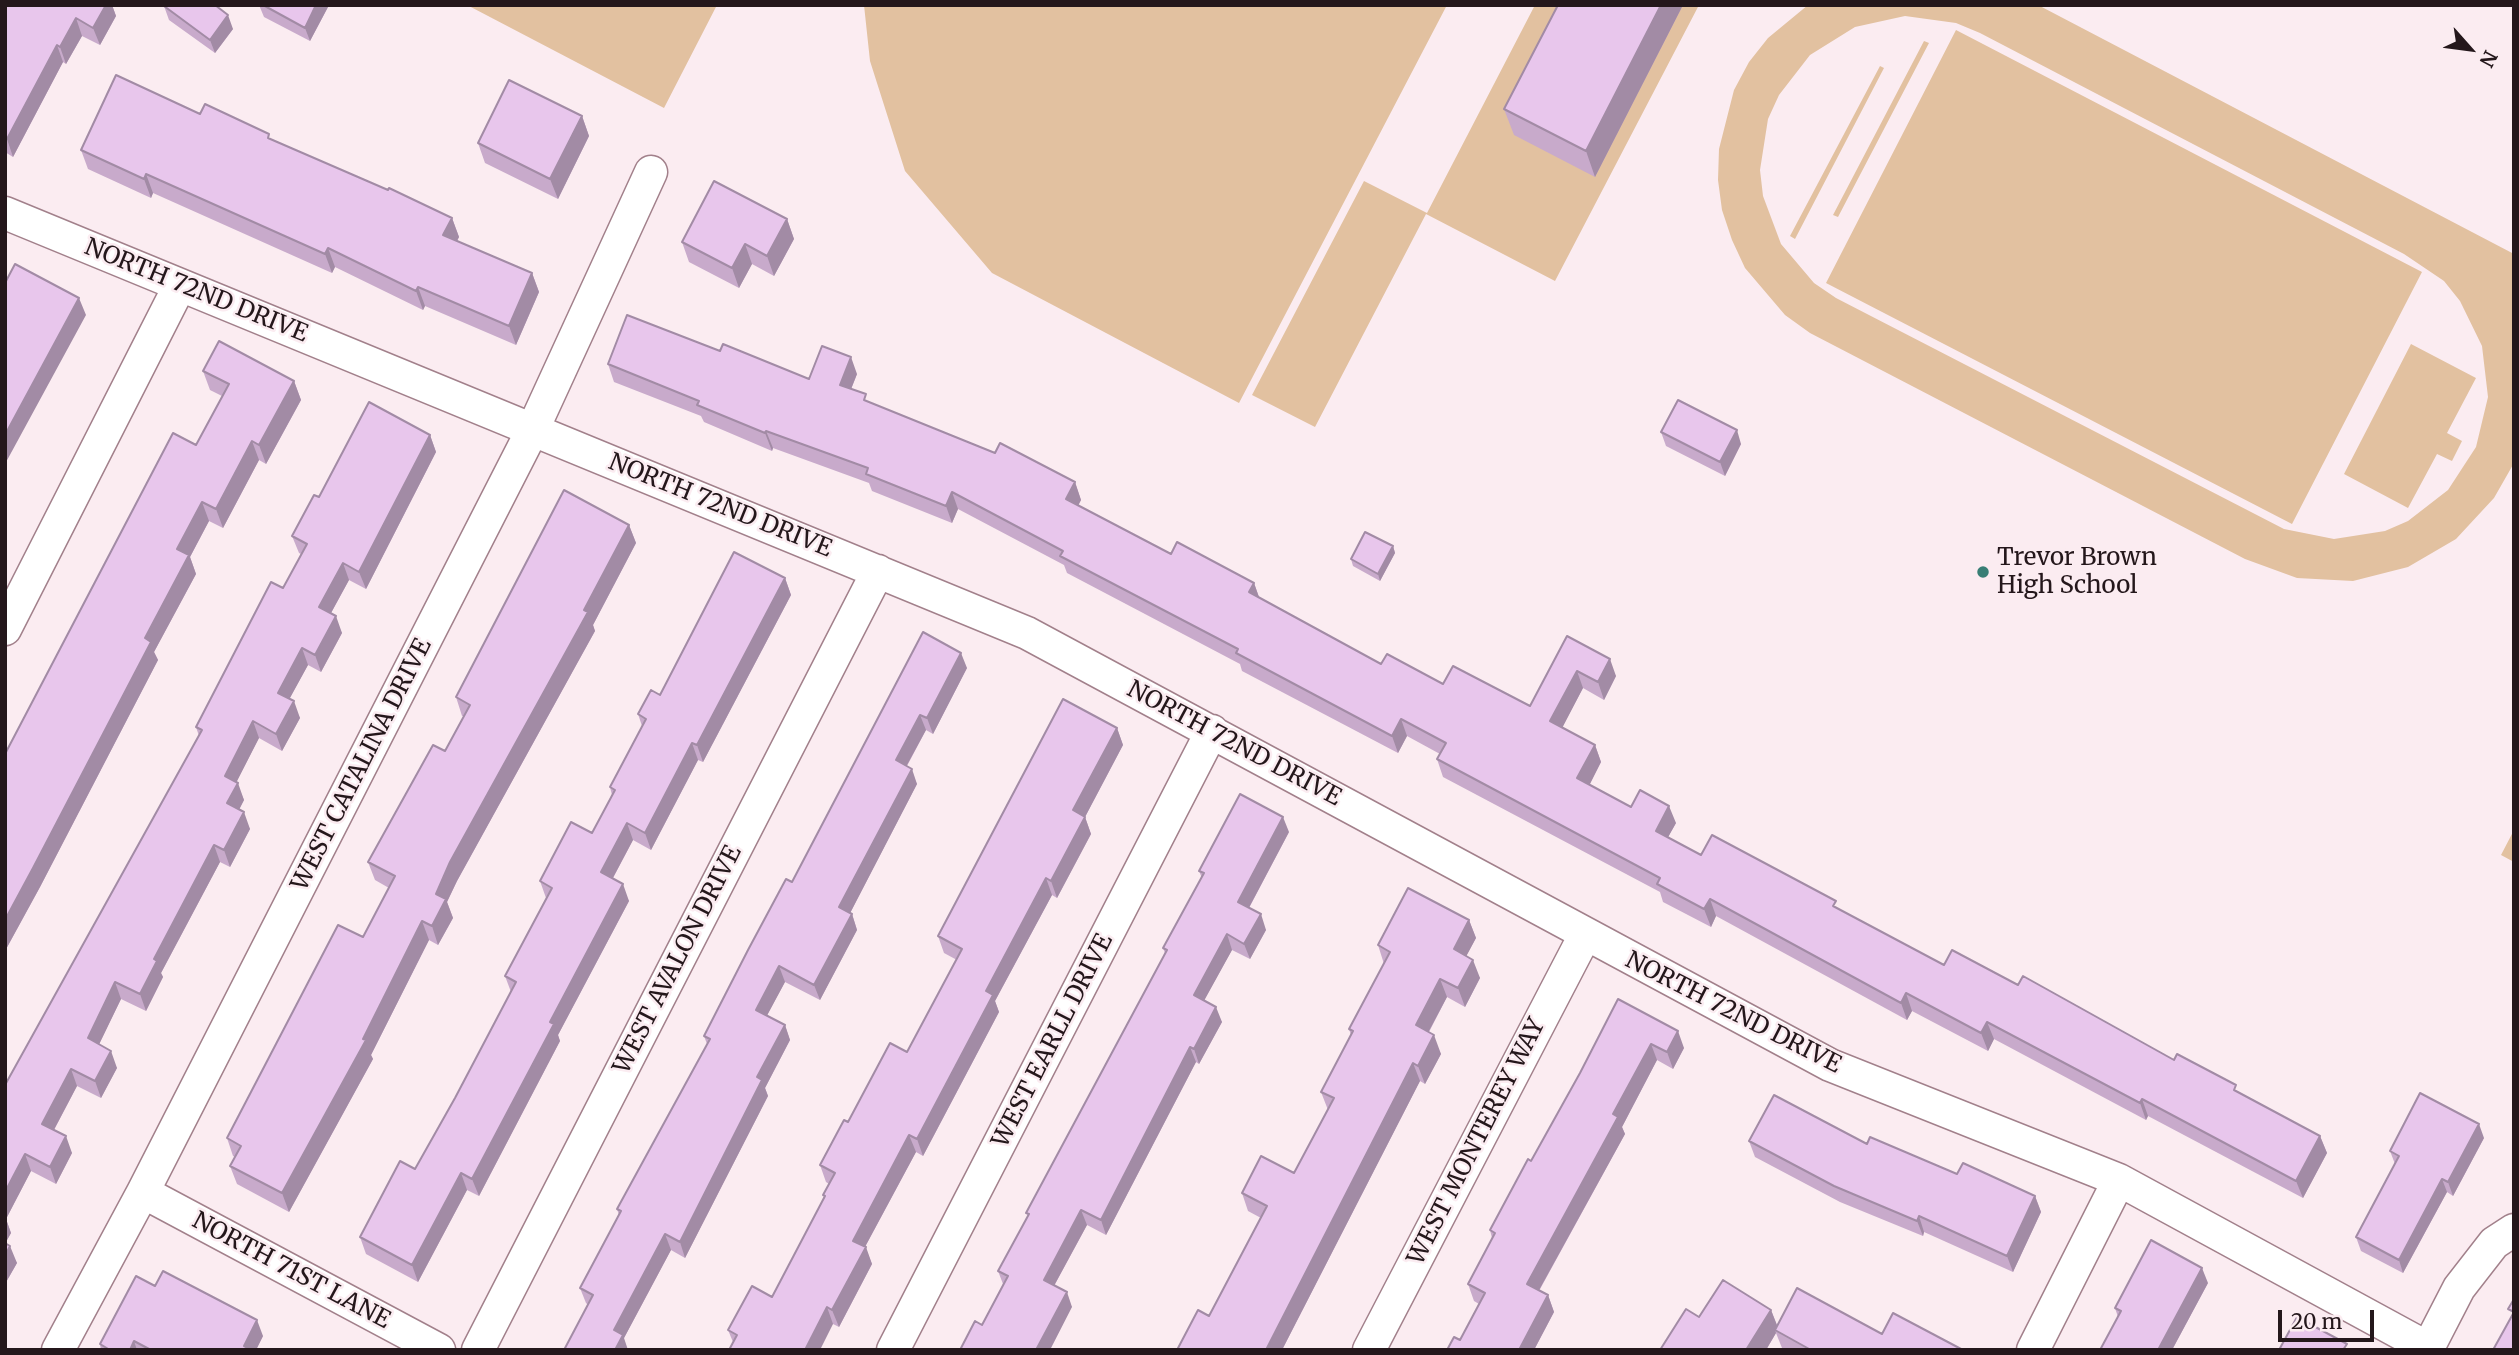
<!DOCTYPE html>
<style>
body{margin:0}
#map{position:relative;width:2519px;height:1355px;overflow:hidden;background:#fbecf1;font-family:Merriweather,serif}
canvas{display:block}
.frame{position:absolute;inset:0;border:7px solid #24171b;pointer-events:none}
.north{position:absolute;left:2435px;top:14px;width:70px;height:70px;-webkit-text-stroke:5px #fbecf1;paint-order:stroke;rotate:118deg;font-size:19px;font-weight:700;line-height:28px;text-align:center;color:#24171b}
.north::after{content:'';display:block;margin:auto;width:24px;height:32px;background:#24171b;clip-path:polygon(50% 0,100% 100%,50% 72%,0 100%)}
.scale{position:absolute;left:2278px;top:1310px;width:96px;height:32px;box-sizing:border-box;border:4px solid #24171b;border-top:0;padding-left:9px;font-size:21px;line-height:24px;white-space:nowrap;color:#24171b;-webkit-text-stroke:5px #fbecf1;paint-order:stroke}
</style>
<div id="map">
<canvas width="2519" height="1355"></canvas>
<div class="frame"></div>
<div class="north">N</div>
<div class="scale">20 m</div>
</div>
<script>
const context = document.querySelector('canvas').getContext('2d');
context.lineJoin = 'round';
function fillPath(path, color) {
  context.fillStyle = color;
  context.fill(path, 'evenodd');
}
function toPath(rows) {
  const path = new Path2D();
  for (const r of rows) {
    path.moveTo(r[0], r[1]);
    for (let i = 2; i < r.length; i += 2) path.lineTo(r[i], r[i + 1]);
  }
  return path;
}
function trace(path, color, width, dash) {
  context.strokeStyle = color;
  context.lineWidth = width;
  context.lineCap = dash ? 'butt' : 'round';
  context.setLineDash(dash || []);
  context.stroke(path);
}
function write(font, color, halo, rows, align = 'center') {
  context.font = font + ' Merriweather,serif';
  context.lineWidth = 5;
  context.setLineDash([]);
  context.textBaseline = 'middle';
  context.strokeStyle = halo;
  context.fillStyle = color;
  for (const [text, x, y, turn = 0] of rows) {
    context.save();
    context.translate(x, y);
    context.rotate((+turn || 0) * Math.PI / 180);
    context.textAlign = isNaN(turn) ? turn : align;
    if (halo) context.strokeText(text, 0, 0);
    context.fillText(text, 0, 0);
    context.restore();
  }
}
const green = toPath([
 [467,5,717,5,664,108],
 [864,5,1447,5,1239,403,992,273,905,171,870,61],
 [1535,5,1699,5,1555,281,1426,214,1315,427,1252,395,1364,181,1427,213],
 [1808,5,2038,5,2514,254,2514,463,2494,498,2456,539,2408,567,2353,581,2297,578,2245,559,1810,333,1785,315,1745,268,1732,240,1722,210,1718,180,1719,149,1734,90,1749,62,1768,38],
 [1905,16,1956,23,1980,33,2404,254,2444,281,2460,301,2482,346,2488,397,2476,447,2448,490,2408,521,2385,531,2334,539,2284,529,1836,298,1814,283,1781,244,1763,196,1760,170,1768,119,1779,95,1810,55,1855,27],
 [1956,30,2422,272,2292,524,1826,283],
 [1924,41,1929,43,1838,217,1833,215],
 [1880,66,1884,68,1795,239,1790,236],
 [2411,344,2476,378,2447,433,2462,441,2452,461,2437,454,2408,508,2344,474],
 [2514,830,2514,862,2501,855]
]);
const street = toPath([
 [5,213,1027,633,1830,1065,2119,1180,2428,1348],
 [5,629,180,285],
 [143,1192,439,1350],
 [58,1350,143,1192,533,429,651,172],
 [478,1350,878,571],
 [893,1350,1212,731],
 [1369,1350,1585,935],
 [2033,1350,2119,1180],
 [2427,1350,2459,1288,2494,1243,2514,1230]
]);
const wall = toPath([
 [5,5,112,5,116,16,100,45,82,36,66,64,63,62,13,157,5,152],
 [259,5,263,5,328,7,310,41,264,17],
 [1558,5,1683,5,1595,177,1514,135,1504,109],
 [164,6,233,29,215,53,169,20],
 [200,114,271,139,452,218,459,237,457,241,532,273,539,292,516,345,425,306,423,310,335,267,332,273,153,193,151,198,88,169,81,150],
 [582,116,589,136,558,199,485,163,478,143],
 [787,219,794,239,774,276,752,264,739,288,689,262,682,242],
 [720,351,809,379,857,374,851,389,869,403,995,453,1075,482,1081,500,1078,505,1171,554,1254,583,1259,597,1381,664,1443,684,1530,706,1567,636,1616,676,1604,700,1583,688,1562,727,1595,745,1601,762,1589,785,1631,807,1676,823,1668,837,1701,855,1840,910,1944,965,2018,985,2239,1092,2320,1136,2327,1153,2303,1198,2148,1116,2146,1120,1994,1039,1988,1051,1912,1011,1907,1020,1716,916,1711,927,1663,902,1660,892,1443,777,1437,759,1440,754,1407,736,1398,753,1242,671,1240,664,1067,573,1064,565,958,509,952,523,872,491,869,483,773,448,772,451,704,422,701,416,614,382,608,364],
 [203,371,294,381,301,400,266,464,259,460,223,528,209,521,190,557,196,574,154,652,158,660,40,887,5,951,5,754,196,445,222,396,210,390],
 [1661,432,1741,444,1725,476,1666,446],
 [430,435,436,452,366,589,349,580,331,613,342,633,321,672,308,665,289,699,300,718,282,751,259,738,236,782,244,800,239,809,250,829,230,867,220,862,161,973,163,977,146,1011,121,999,99,1044,117,1068,101,1098,77,1086,54,1130,72,1153,56,1184,31,1171,6,1219,11,1233,5,1243,17,1263,5,1284,5,1085,199,736,196,727,283,588,301,554,299,553,292,536,319,497],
 [629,525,636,543,593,625,595,631,457,881,447,902,453,918,438,945,429,940,371,1055,373,1059,289,1212,237,1184,230,1166,235,1157,233,1156,227,1138,363,937,389,888,375,880,368,862,445,751,464,716,462,716,456,697],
 [1393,546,1395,553,1380,581,1353,566,1351,559],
 [785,578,791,595,703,762,698,760,651,850,633,840,613,878,629,901,558,1035,560,1041,479,1196,467,1190,418,1282,366,1254,360,1237,415,1169,455,1098,511,992,505,976,546,898,540,881,592,833,612,795,610,787,642,726,638,714,660,695],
 [923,632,967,668,933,734,926,730,907,766,917,784,850,913,852,914,857,930,820,1000,785,982,767,1015,785,1025,790,1040,765,1088,768,1096,685,1258,671,1250,624,1338,586,1303,580,1288,619,1215,617,1209,707,1044,704,1036,792,882],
 [1117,728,1123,745,1085,817,1091,834,1057,898,1052,895,995,1001,999,1012,923,1156,916,1152,865,1247,872,1264,839,1327,833,1324,733,1342,728,1330,772,1297,824,1198,823,1195,829,1184,826,1182,820,1165,848,1122,907,1052,957,960,944,953,938,936],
 [1289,832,1249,908,1266,930,1250,959,1232,950,1204,1000,1222,1022,1199,1064,1196,1062,1106,1235,1087,1225,1054,1286,1072,1307,982,1325,1003,1284,998,1271,1028,1216,1026,1213,1165,953,1163,948,1202,878,1199,871],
 [1469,920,1476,938,1466,956,1480,978,1465,1007,1447,997,1429,1032,1441,1054,1425,1084,1420,1081,1282,1350,1177,1350,1209,1316,1261,1218,1248,1211,1242,1193,1294,1173,1328,1110,1321,1092,1351,1035,1349,1029,1384,964,1378,945],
 [1618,999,1684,1048,1673,1069,1657,1060,1622,1127,1625,1134,1539,1291,1548,1295,1554,1312,1534,1350,1447,1350,1460,1340,1479,1304,1474,1301,1468,1284,1492,1238,1490,1230,1531,1161,1580,1073],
 [2484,1138,2453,1196,2447,1192,2403,1273,2361,1251,2356,1237,2395,1164,2390,1151],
 [1749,1141,1867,1144,1957,1174,2035,1196,2041,1212,2013,1272,1924,1232,1923,1236,1840,1202,1755,1157],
 [2208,1283,2172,1350,2100,1350,2118,1317,2115,1308],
 [155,1286,263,1336,256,1350,101,1350,100,1344],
 [1771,1310,1777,1326,1882,1334,1963,1350,1785,1350,1782,1348,1776,1333,1766,1350,1660,1350,1699,1317]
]);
const shadedWall = toPath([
 [106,5,112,5,116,16,100,45,93,28],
 [316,5,327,5,328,7,310,41,305,28],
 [1661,5,1683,5,1595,177,1586,151],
 [228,15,233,29,215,53,210,40],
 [76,18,82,36,66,64,60,47],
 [57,45,63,62,13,157,7,139],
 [582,116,589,136,558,199,550,179],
 [146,174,153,193,151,198,144,179],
 [452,218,459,237,450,254,443,235],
 [787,219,794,239,774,276,767,256],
 [745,244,752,264,739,288,732,268],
 [328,248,335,267,332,273,325,254],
 [532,273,539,292,516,345,509,326],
 [418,287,425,306,423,310,416,291],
 [79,298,86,315,5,464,5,435],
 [851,357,857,374,846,402,840,385],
 [294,381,301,400,266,464,259,445],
 [1737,430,1741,444,1725,476,1720,462],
 [766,431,773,448,772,451,765,433],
 [430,435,436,452,366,589,359,572],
 [252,441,259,460,223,528,216,509],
 [1075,482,1081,500,1073,516,1066,499],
 [952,492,958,509,952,523,946,506],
 [202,502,209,521,190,557,196,574,154,652,158,660,40,887,5,951,5,920,145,638,177,549],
 [629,525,636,543,593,625,595,631,457,881,447,902,453,918,438,945,432,926,436,894,450,862],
 [1393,546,1395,553,1380,581,1378,574],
 [343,563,349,580,325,624,319,607],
 [785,578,791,595,703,762,697,745],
 [1254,583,1260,600,1249,592],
 [336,616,342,633,321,672,315,655],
 [302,648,308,665,284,709,278,693],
 [961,653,967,668,933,734,927,718],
 [1610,659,1616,676,1604,700,1598,682],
 [1577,671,1583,688,1557,738,1550,721],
 [294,701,300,718,282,751,276,734],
 [920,715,926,730,901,776,896,760],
 [1401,719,1407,736,1398,753,1392,736],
 [253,721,259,738,231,793,225,776],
 [1117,728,1123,745,1085,817,1091,834,1057,898,1051,881,1073,810],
 [692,743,698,760,651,850,645,833],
 [1595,745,1601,762,1584,796,1577,778],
 [912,769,917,784,845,923,839,907],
 [238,783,244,800,234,820,227,803],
 [1669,806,1676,823,1662,848,1656,831],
 [244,812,250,829,230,867,224,850],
 [1283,817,1289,832,1244,917,1238,902],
 [627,823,633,840,607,889,601,872],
 [214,845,220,862,161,973,163,977,146,1011,140,994,154,959],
 [1046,878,1052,895,995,1001,999,1012,923,1156,917,1139,986,991],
 [623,884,629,901,558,1035,560,1041,479,1196,472,1179,550,1022],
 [1710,899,1716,916,1711,927,1704,909],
 [852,914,857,930,820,1000,814,985],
 [1261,914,1266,930,1250,959,1244,944],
 [1469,920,1476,938,1460,968,1454,949],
 [422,921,429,940,371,1055,373,1059,289,1212,282,1193,363,1039],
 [1227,934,1232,950,1199,1010,1194,995],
 [1473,960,1480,978,1465,1007,1458,988],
 [779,966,785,982,762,1025,756,1010],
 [1440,979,1447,997,1422,1044,1416,1025],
 [115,982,121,999,94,1055,88,1038],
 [1906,993,1912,1011,1907,1020,1901,1003],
 [1216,1007,1222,1022,1199,1064,1194,1049],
 [1987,1022,1994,1039,1988,1051,1981,1033],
 [785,1025,790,1040,765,1088,768,1096,685,1258,680,1242,757,1077],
 [1678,1031,1684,1048,1673,1069,1667,1052],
 [1434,1035,1441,1054,1425,1084,1418,1066],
 [1651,1044,1657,1060,1622,1127,1625,1134,1533,1301,1527,1284,1613,1114],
 [1190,1047,1196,1062,1106,1235,1101,1220],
 [111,1051,117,1068,101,1098,95,1081],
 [1413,1063,1420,1081,1282,1350,1268,1350,1267,1348],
 [71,1069,77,1086,48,1141,42,1124],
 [2142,1099,2148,1116,2146,1120,2140,1103],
 [2479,1124,2484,1138,2453,1196,2448,1182],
 [909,1135,916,1152,859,1258,853,1241],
 [66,1136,72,1153,56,1184,50,1167],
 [2320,1136,2327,1153,2303,1198,2296,1181],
 [25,1154,31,1171,6,1219,11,1233,5,1244,5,1192],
 [461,1173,467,1190,418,1282,412,1265],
 [2442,1179,2447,1192,2403,1273,2399,1260],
 [2035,1196,2041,1212,2013,1272,2007,1256],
 [1081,1210,1087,1225,1049,1295,1044,1280],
 [1919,1216,1924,1232,1923,1236,1917,1221],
 [665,1234,671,1250,624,1338,628,1350,615,1350,614,1330],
 [10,1246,17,1263,5,1284,5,1256],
 [866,1247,872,1264,839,1327,832,1310],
 [2202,1268,2208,1283,2172,1350,2158,1350],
 [1067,1292,1072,1307,1050,1350,1036,1350],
 [1548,1295,1554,1312,1534,1350,1519,1350],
 [827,1307,833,1324,820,1350,805,1350],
 [1771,1310,1779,1330,1775,1330,1776,1333,1766,1350,1746,1350],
 [257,1320,263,1336,256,1350,245,1350,244,1346],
 [134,1341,137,1350,130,1350]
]);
const building = toPath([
 [5,5,106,5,93,28,76,18,60,47,57,45,7,139,5,139,5,5],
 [164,5,215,5,228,15,210,40,164,6,164,5],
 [263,5,316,5,305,28,263,5],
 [1558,5,1661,5,1586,151,1504,109,1558,5],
 [116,75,200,114,205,104,269,134,268,138,388,190,389,188,452,218,443,235,532,273,509,326,418,287,416,291,328,248,325,254,146,174,144,179,81,150,116,75],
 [509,80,582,116,550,179,478,143,509,80],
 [714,181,787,219,767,256,745,244,732,268,682,242,714,181],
 [15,264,79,298,5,435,5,283,15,264],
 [627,315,720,351,723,344,809,379,822,346,851,357,840,385,866,394,864,400,995,453,1000,443,1075,482,1066,499,1171,554,1177,542,1254,583,1249,592,1381,664,1387,654,1443,684,1453,666,1530,706,1567,636,1610,659,1598,682,1577,671,1550,721,1595,745,1577,778,1631,807,1640,790,1669,806,1656,831,1701,855,1712,835,1836,901,1833,906,1944,965,1952,950,2018,985,2023,976,2174,1060,2177,1054,2236,1085,2234,1090,2320,1136,2296,1181,2142,1099,2140,1103,1987,1022,1981,1033,1906,993,1901,1003,1710,899,1704,909,1657,884,1660,878,1437,759,1446,743,1401,719,1392,736,1236,653,1238,649,1060,556,1063,551,952,492,946,506,866,474,868,468,766,431,765,433,697,405,699,401,608,364,627,315],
 [219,341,294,381,259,445,252,441,216,509,202,502,177,549,189,555,145,638,151,642,33,868,5,920,5,762,6,759,5,759,5,754,173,433,196,445,229,384,203,371,219,341],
 [1678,400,1737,430,1720,462,1661,432,1678,400],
 [369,402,430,435,359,572,343,563,319,607,336,616,315,655,302,648,278,693,294,701,276,734,253,721,225,776,238,783,227,803,244,812,224,850,214,845,154,959,157,961,140,994,115,982,88,1038,111,1051,95,1081,71,1069,42,1124,66,1136,50,1167,25,1154,5,1192,5,1085,202,730,196,727,271,582,283,588,307,544,292,536,314,495,319,497,369,402],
 [564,490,629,525,584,610,588,612,450,862,436,894,446,899,432,926,422,921,363,1039,366,1040,282,1193,230,1166,241,1146,227,1138,338,925,363,937,395,876,368,862,433,745,445,751,470,705,456,697,564,490],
 [1365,532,1393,546,1378,574,1351,559,1365,532],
 [734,552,785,578,697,745,692,743,645,833,627,823,601,872,623,884,550,1022,554,1024,472,1179,461,1173,412,1265,360,1237,400,1161,415,1169,455,1098,516,982,505,976,552,888,540,881,571,822,592,833,615,790,610,787,646,719,638,714,651,690,660,695,734,552],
 [923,632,961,653,927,718,920,715,896,760,912,769,839,907,852,914,814,985,779,966,756,1010,785,1025,757,1077,762,1080,680,1242,665,1234,614,1330,623,1335,615,1350,564,1350,593,1295,580,1288,621,1211,617,1209,710,1039,704,1036,748,950,786,879,792,882,923,632],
 [1063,699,1117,728,1073,810,1085,817,1051,881,1046,878,986,991,993,995,917,1139,909,1135,853,1241,866,1247,832,1310,827,1307,805,1350,729,1350,737,1335,728,1330,752,1286,772,1297,825,1196,823,1195,835,1173,820,1165,844,1120,848,1122,890,1043,907,1052,962,949,938,936,1063,699],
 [1240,794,1283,817,1238,902,1261,914,1244,944,1227,934,1194,995,1216,1007,1194,1049,1190,1047,1101,1220,1081,1210,1044,1280,1067,1292,1036,1350,960,1350,975,1321,982,1325,1008,1276,998,1271,1029,1214,1026,1213,1167,950,1163,948,1204,873,1199,871,1240,794],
 [1408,888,1469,920,1454,949,1473,960,1458,988,1440,979,1416,1025,1434,1035,1418,1066,1413,1063,1267,1348,1271,1350,1177,1350,1198,1310,1209,1316,1267,1206,1242,1193,1261,1156,1294,1173,1334,1098,1321,1092,1353,1031,1349,1029,1390,952,1378,945,1408,888],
 [1618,999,1678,1031,1667,1052,1651,1044,1613,1114,1618,1117,1527,1284,1548,1295,1519,1350,1447,1350,1454,1337,1460,1340,1485,1293,1468,1284,1495,1233,1490,1230,1528,1159,1531,1161,1580,1073,1618,999],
 [2420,1093,2479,1124,2448,1182,2442,1179,2399,1260,2356,1237,2399,1156,2390,1151,2420,1093],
 [1774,1095,1867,1144,1870,1137,1957,1174,1963,1163,2035,1196,2007,1256,1919,1216,1917,1221,1834,1186,1749,1141,1774,1095],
 [2151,1240,2202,1268,2158,1350,2100,1350,2121,1311,2115,1308,2151,1240],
 [5,1243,10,1246,5,1256,5,1243],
 [163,1271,257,1320,244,1346,252,1350,151,1350,134,1341,130,1350,110,1350,100,1344,136,1276,155,1286,163,1271],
 [1723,1280,1771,1310,1746,1350,1660,1350,1686,1309,1699,1317,1723,1280],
 [1797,1288,1882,1334,1893,1313,1963,1350,1811,1350,1775,1330,1797,1288],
 [2514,1299,2514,1350,2493,1350,2514,1312,2508,1309,2514,1299],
 [2297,1317,2347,1344,2343,1350,2279,1350,2297,1317]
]);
const markers = [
 [1983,572,7,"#387e75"]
];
const streetNames = [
 ["NORTH 72ND DRIVE",196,291,22],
 ["NORTH 72ND DRIVE",720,506,22],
 ["NORTH 72ND DRIVE",1234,744,28],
 ["WEST CATALINA DRIVE",362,765,-63],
 ["WEST AVALON DRIVE",678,960,-63],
 ["NORTH 72ND DRIVE",1733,1013,27],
 ["WEST EARLL DRIVE",1053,1041,-63],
 ["WEST MONTEREY WAY",1477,1142,-63],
 ["NORTH 71ST LANE",291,1271,28]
];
const poiNames = [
 ["Trevor Brown",1997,558],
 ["High School",1997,586]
];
fillPath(green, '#e2c1a0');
trace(street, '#a2808b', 35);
trace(street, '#fff', 32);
fillPath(wall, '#c8aacb');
fillPath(shadedWall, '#a28ba5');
fillPath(building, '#e8c6ec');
trace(building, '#a28ba5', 2);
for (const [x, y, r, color] of markers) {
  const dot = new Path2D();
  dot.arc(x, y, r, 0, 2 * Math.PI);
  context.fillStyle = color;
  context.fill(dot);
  trace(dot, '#fbecf1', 2.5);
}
write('24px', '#24171b', '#fbecf1', streetNames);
write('24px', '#24171b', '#fbecf1', poiNames, 'left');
</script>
